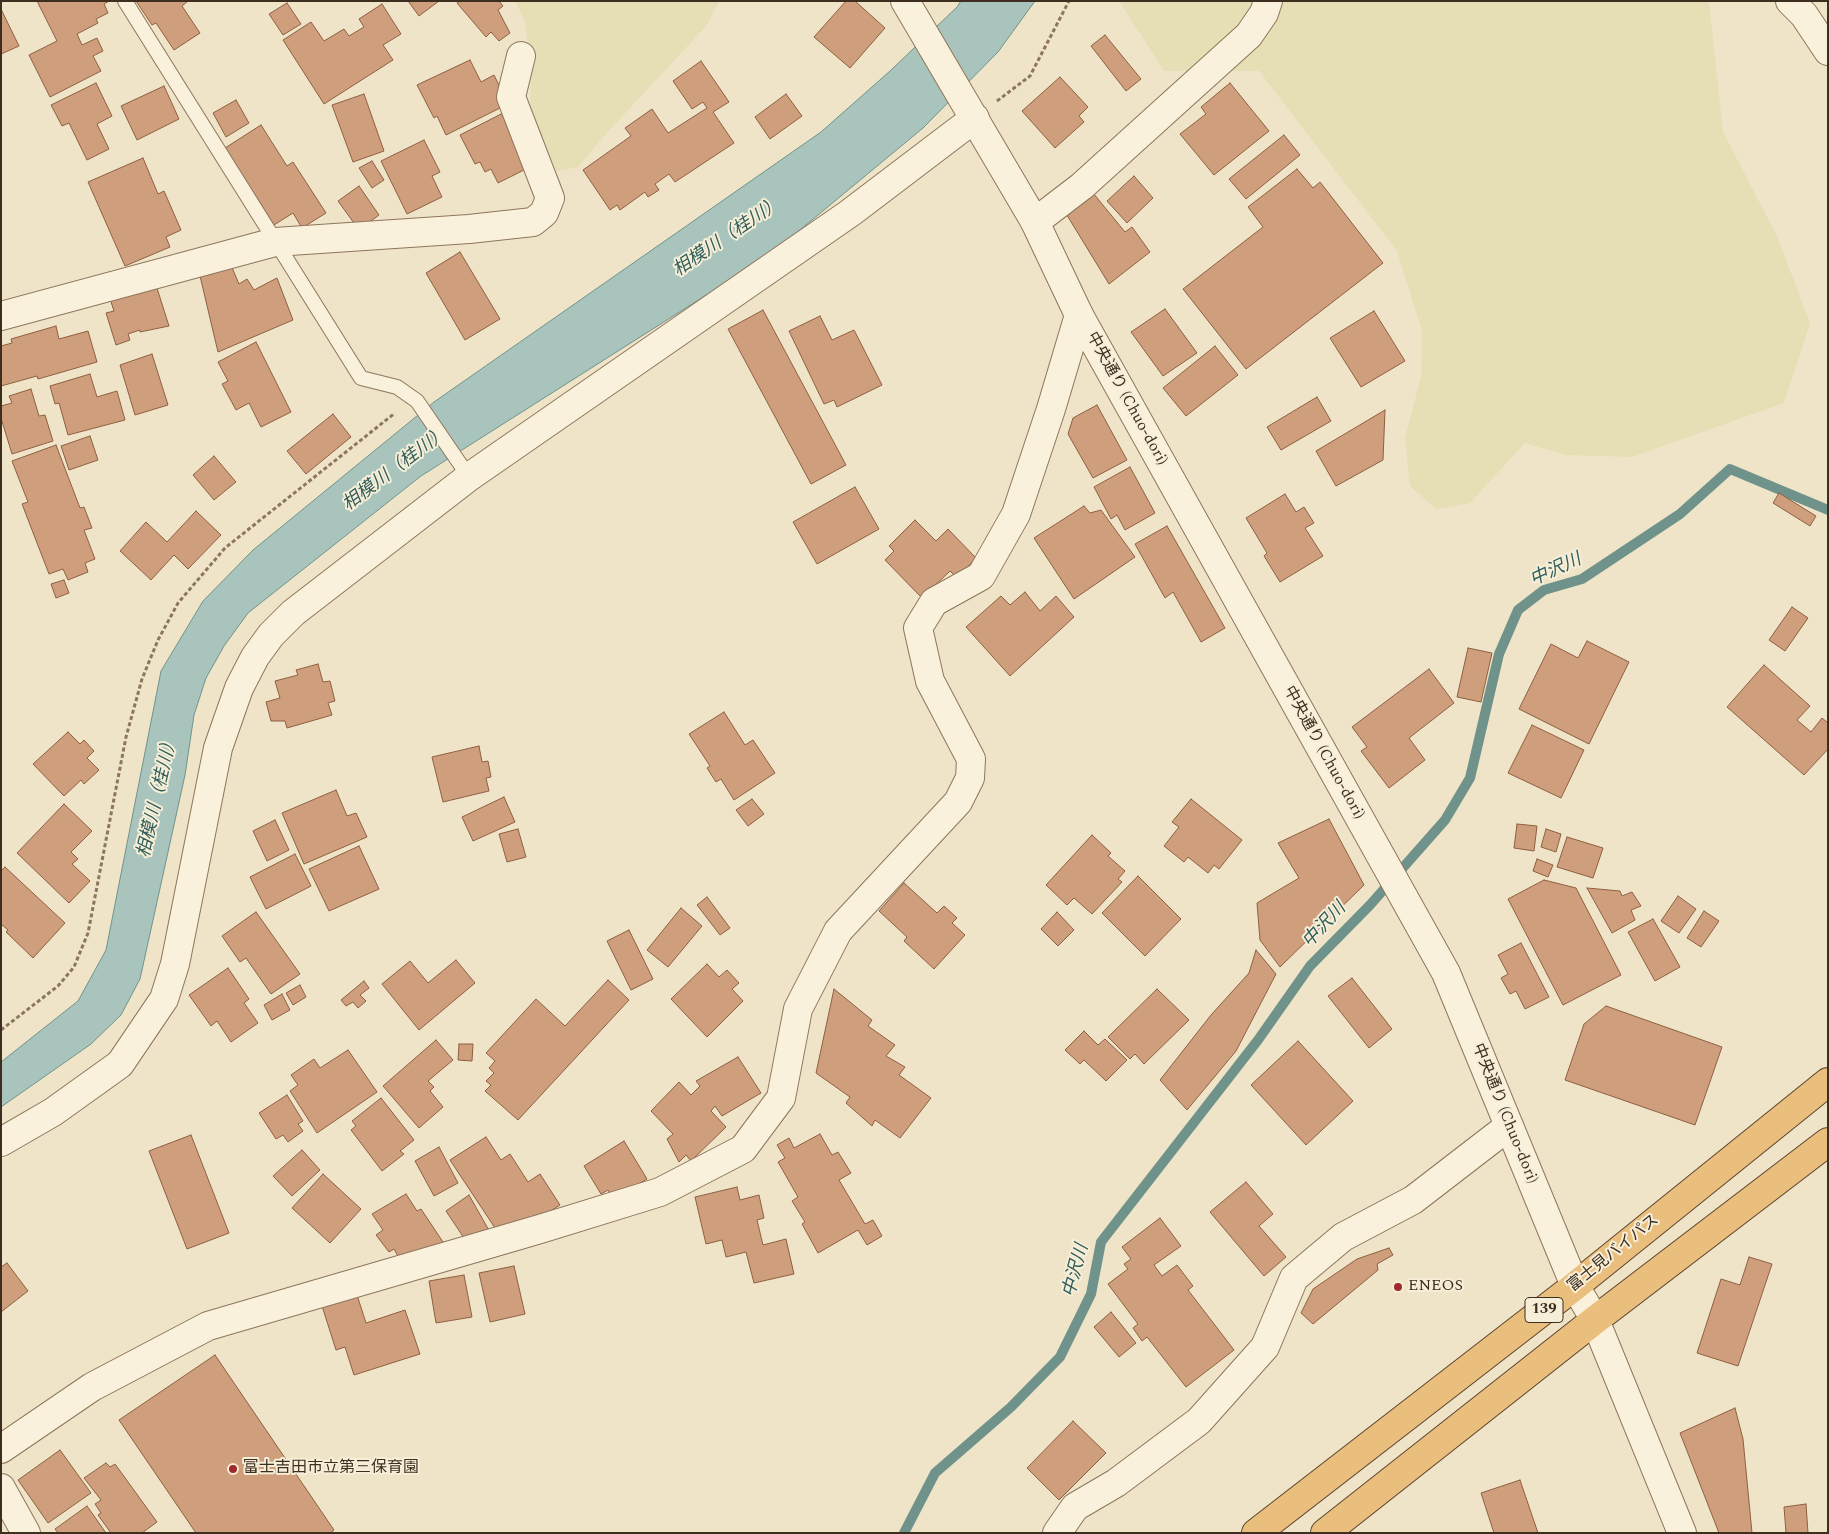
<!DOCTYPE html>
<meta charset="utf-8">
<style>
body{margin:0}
#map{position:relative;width:1829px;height:1534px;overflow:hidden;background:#f0e4c8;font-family:Spectral,serif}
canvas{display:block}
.frame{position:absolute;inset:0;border:2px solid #3d2e20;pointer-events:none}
</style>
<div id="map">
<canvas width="1829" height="1534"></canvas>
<div class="frame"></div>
</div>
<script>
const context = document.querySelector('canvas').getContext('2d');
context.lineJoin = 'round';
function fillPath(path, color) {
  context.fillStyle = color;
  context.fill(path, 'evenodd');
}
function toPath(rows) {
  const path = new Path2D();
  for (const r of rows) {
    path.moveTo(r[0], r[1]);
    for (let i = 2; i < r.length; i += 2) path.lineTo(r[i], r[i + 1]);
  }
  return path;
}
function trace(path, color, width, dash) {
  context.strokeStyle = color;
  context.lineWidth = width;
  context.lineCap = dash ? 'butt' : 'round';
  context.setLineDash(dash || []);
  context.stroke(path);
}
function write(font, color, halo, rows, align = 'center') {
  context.font = font + ' Spectral,"Noto Sans JP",serif';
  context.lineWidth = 4;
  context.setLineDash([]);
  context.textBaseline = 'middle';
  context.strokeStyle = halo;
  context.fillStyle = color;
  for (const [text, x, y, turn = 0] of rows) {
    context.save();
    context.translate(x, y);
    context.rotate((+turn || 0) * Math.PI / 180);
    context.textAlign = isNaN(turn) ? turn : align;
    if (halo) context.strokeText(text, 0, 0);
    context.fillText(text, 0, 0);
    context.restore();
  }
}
const farmland = toPath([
 [515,1,719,1,707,25,606,134,578,167,557,171,530,114,531,69,525,21],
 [1119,1,1709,1,1723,132,1777,236,1810,323,1784,403,1632,457,1565,455,1525,443,1470,503,1436,509,1410,486,1405,438,1421,377,1422,331,1397,251,1259,71,1164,71]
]);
const water = toPath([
 [961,1,1035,1,998,52,923,128,771,254,421,476,248,613,224,646,206,678,194,715,185,775,140,979,121,1015,91,1044,1,1107,1,1062,78,1001,106,950,161,671,203,601,253,550,434,402,821,132,890,71,957,7,961,1]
]);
const stream = toPath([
 [904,1533,935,1473,1011,1407,1060,1357,1091,1294,1101,1242,1258,1040,1310,966,1370,905,1445,820,1470,778,1499,654,1518,610,1544,590,1582,579,1680,514,1730,469,1828,510]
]);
const building = toPath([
 [37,1,109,1,104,4,108,13,96,19,98,23,77,34,82,45,97,38,103,51,93,56,101,71,50,97,29,55,57,41,37,1],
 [136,1,188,1,182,6,200,33,174,50,156,23,152,25,136,1],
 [408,1,439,1,419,16,408,1],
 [460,1,499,1,503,6,498,10,510,33,499,41,491,32,486,37,457,3,460,1],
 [846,1,855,1,885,28,850,68,814,37,846,1],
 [287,3,301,24,283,35,269,14,287,3],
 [382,4,401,34,383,45,393,60,324,104,283,40,311,22,324,41,344,29,349,36,364,27,359,19,382,4],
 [1,9,19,46,1,54,1,9],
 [1105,35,1141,79,1126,91,1091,46,1105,35],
 [470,60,481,82,494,75,508,104,446,135,437,116,434,118,417,85,470,60],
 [701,61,729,102,713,112,734,143,675,182,669,174,655,184,659,190,648,197,645,192,620,210,617,205,610,210,583,170,631,136,625,128,652,109,668,133,707,108,703,102,692,109,673,81,701,61],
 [1060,77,1088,107,1079,116,1084,122,1055,148,1022,111,1060,77],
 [96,83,112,116,97,124,109,149,87,160,69,123,62,126,51,105,96,83],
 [1230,83,1269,131,1214,175,1180,134,1206,114,1201,107,1230,83],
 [164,86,179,119,137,140,121,106,164,86],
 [364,94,384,151,353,162,332,105,364,94],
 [786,94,802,116,770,139,755,117,786,94],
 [236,100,249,123,226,137,213,113,236,100],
 [509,110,528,168,498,183,491,169,485,172,480,162,475,164,460,135,509,110],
 [261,125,287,166,293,162,326,213,302,228,293,213,274,225,225,148,261,125],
 [1284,135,1300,155,1246,199,1229,179,1284,135],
 [424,140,440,172,432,176,442,197,407,214,381,161,424,140],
 [143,158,158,194,164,191,181,230,166,237,170,247,125,266,88,182,143,158],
 [372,161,384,180,372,188,359,168,372,161],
 [1297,169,1313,188,1320,182,1383,263,1246,369,1183,289,1263,227,1248,207,1297,169],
 [1134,176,1153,198,1127,223,1107,201,1134,176],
 [359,186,379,215,359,230,338,201,359,186],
 [1093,193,1125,232,1132,227,1150,252,1109,284,1065,212,1093,193],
 [460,252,500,319,465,340,426,273,460,252],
 [230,263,239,284,247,279,254,290,277,278,293,320,218,352,200,276,230,263],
 [156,285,169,326,140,332,140,330,128,334,130,340,116,345,106,313,114,311,110,299,156,285],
 [1165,309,1197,353,1163,376,1131,332,1165,309],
 [763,310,846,465,811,484,728,329,763,310],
 [1374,311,1405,361,1361,387,1330,338,1374,311],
 [820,316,832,340,854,330,882,385,837,407,834,400,824,404,789,331,820,316],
 [56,326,59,339,88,331,97,362,38,379,37,376,1,386,1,346,12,343,11,339,56,326],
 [256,342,291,412,261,427,249,403,236,410,222,384,228,381,218,362,256,342],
 [1215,346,1238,375,1186,416,1163,388,1215,346],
 [152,354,168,405,135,415,120,365,152,354],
 [90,374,97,397,117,391,125,420,68,435,59,403,55,404,50,386,90,374],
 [31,389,39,416,45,415,53,441,12,454,1,418,1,406,12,403,9,396,31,389],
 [1317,397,1331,421,1281,450,1267,427,1317,397],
 [1097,405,1127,460,1093,478,1068,434,1073,418,1097,405],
 [1385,410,1383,460,1336,486,1316,451,1385,410],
 [333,414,351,437,306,474,287,451,333,414],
 [90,436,98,460,69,470,61,446,90,436],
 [56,445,80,508,84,507,92,528,84,530,95,559,85,563,88,572,68,580,63,569,49,574,22,504,28,502,12,461,56,445],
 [214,456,236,482,214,500,193,475,214,456],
 [1130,467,1155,513,1125,530,1117,515,1111,519,1094,487,1130,467],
 [855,487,879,529,817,564,793,522,855,487],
 [1779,493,1816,516,1810,526,1773,503,1779,493],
 [1285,494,1296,512,1304,507,1314,523,1305,528,1323,556,1280,582,1264,556,1267,553,1246,518,1285,494],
 [1084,506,1090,513,1101,510,1135,557,1074,599,1034,538,1084,506],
 [196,511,221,535,188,569,174,555,151,580,120,551,146,522,167,542,196,511],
 [915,520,936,541,948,529,976,558,957,578,950,571,922,598,885,560,894,551,889,546,915,520],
 [1167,526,1225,628,1201,642,1173,592,1165,598,1135,544,1167,526],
 [64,580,69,593,56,598,51,584,64,580],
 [1025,592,1040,611,1056,596,1074,617,1010,676,966,627,1001,596,1010,605,1025,592],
 [1792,607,1808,618,1785,651,1769,640,1792,607],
 [1587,641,1629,662,1589,744,1519,709,1551,644,1578,658,1587,641],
 [1468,648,1492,653,1481,702,1457,697,1468,648],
 [318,664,323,682,330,681,335,701,328,703,332,715,287,728,285,721,271,721,266,702,280,698,275,681,298,675,296,670,318,664],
 [1764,665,1810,706,1797,720,1811,732,1822,718,1828,723,1828,749,1804,775,1727,707,1764,665],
 [1429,669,1454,703,1409,738,1425,760,1389,788,1361,751,1367,747,1352,727,1429,669],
 [724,712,745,745,753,740,775,773,734,800,721,779,716,782,707,768,710,766,689,734,724,712],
 [1532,725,1584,750,1561,798,1508,773,1532,725],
 [68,732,80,744,84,740,94,751,87,758,99,770,84,784,81,780,64,796,33,764,68,732],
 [479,746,482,762,488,761,491,777,486,778,489,791,443,802,432,757,479,746],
 [336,790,347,816,356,813,367,837,304,864,282,813,336,790],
 [504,797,515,822,473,841,462,817,504,797],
 [752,799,764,814,748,826,736,810,752,799],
 [1191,799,1242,840,1219,869,1214,865,1208,873,1188,857,1184,862,1164,846,1179,827,1172,822,1191,799],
 [64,804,92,831,71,852,78,859,72,864,90,881,69,903,17,853,64,804],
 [1329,819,1364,885,1280,967,1260,940,1257,903,1299,878,1278,843,1329,819],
 [275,820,289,850,267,861,253,831,275,820],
 [1517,824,1537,826,1534,851,1514,848,1517,824],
 [518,829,526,857,507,862,499,834,518,829],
 [1546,829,1561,834,1556,852,1541,847,1546,829],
 [1092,835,1111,853,1108,856,1125,871,1118,879,1122,882,1092,914,1074,898,1067,905,1046,885,1092,835],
 [1567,837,1603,848,1593,878,1557,867,1567,837],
 [359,846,379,889,329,911,309,869,359,846],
 [295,854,311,886,266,909,250,877,295,854],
 [1537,859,1553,865,1548,877,1533,871,1537,859],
 [5,867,65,923,33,958,6,932,8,930,1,924,1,871,5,867],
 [1138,876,1181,919,1145,956,1102,913,1138,876],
 [1544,880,1576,888,1621,975,1563,1005,1508,899,1544,880],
 [904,883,937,913,944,906,957,918,952,923,965,935,934,969,904,941,907,937,879,911,904,883],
 [1587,888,1620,891,1622,896,1632,892,1641,906,1631,910,1635,920,1612,933,1587,888],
 [1678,896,1696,909,1679,933,1661,921,1678,896],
 [707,897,730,928,720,935,697,905,707,897],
 [681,908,702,926,668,967,647,950,681,908],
 [1704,911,1719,921,1701,947,1687,938,1704,911],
 [256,912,300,974,271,994,246,958,240,962,222,936,256,912],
 [1057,912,1074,930,1058,946,1041,929,1057,912],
 [1653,919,1680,967,1655,981,1628,932,1653,919],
 [629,930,653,979,631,990,607,941,629,930],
 [1521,943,1549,997,1525,1009,1516,991,1510,994,1501,978,1508,974,1498,955,1521,943],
 [1256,950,1276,974,1236,1051,1187,1110,1160,1080,1211,1015,1249,973,1256,950],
 [456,960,475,983,419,1030,382,984,410,961,428,983,456,960],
 [707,964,719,977,727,970,739,983,732,989,743,1001,707,1037,671,999,707,964],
 [228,968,249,999,244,1003,258,1023,231,1042,217,1021,211,1026,189,995,228,968],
 [1352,978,1392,1029,1369,1048,1328,996,1352,978],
 [608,980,629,1000,518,1120,485,1091,491,1085,486,1081,494,1073,489,1068,495,1061,486,1053,536,999,565,1026,608,980],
 [364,981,369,988,360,995,366,1001,358,1008,353,1002,346,1006,341,1000,364,981],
 [300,985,306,997,293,1005,286,993,300,985],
 [834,989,872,1020,868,1026,895,1045,886,1056,905,1067,899,1075,931,1098,900,1138,875,1120,872,1126,846,1103,850,1097,816,1073,834,989],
 [1157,989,1189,1020,1144,1064,1135,1054,1130,1059,1108,1037,1157,989],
 [282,994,290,1010,272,1020,264,1005,282,994],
 [1606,1006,1722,1047,1695,1125,1565,1080,1584,1024,1606,1006],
 [1084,1031,1098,1045,1105,1039,1127,1060,1106,1081,1084,1060,1080,1064,1065,1050,1084,1031],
 [436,1040,453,1060,428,1081,434,1087,430,1091,443,1107,419,1128,383,1086,436,1040],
 [1298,1041,1353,1101,1306,1145,1251,1085,1298,1041],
 [459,1044,473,1044,472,1061,458,1060,459,1044],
 [348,1050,377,1092,317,1133,290,1091,298,1085,291,1075,314,1059,320,1068,348,1050],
 [738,1057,761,1093,722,1116,715,1106,711,1111,726,1127,691,1161,686,1155,679,1162,667,1139,673,1134,651,1111,679,1082,691,1095,700,1086,696,1081,738,1057],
 [287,1095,303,1121,298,1124,303,1131,288,1142,283,1135,276,1139,259,1113,287,1095],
 [381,1098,414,1140,400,1151,404,1154,382,1171,351,1130,356,1126,352,1121,381,1098],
 [820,1134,832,1155,838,1152,851,1173,839,1180,865,1224,873,1220,882,1236,867,1245,858,1230,818,1253,802,1224,805,1222,792,1201,798,1197,778,1162,785,1158,777,1145,789,1138,794,1148,820,1134],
 [191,1135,229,1233,187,1249,149,1151,191,1135],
 [486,1137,501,1160,510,1154,528,1182,540,1174,560,1205,527,1226,497,1231,450,1160,486,1137],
 [624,1141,647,1179,613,1199,608,1190,601,1194,584,1166,624,1141],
 [439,1147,458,1183,434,1196,415,1161,439,1147],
 [302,1150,320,1170,292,1196,273,1176,302,1150],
 [323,1174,361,1209,330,1243,292,1208,323,1174],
 [1246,1182,1273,1214,1259,1226,1286,1257,1264,1276,1210,1212,1246,1182],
 [737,1187,740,1200,759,1195,764,1218,757,1220,763,1245,786,1239,794,1274,754,1283,746,1252,726,1257,722,1240,706,1244,695,1197,737,1187],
 [406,1194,417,1211,421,1209,443,1242,424,1253,399,1258,394,1249,389,1252,376,1235,383,1230,372,1214,406,1194],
 [469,1195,491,1234,466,1241,446,1211,469,1195],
 [1160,1218,1181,1246,1154,1265,1162,1276,1177,1265,1193,1286,1188,1290,1234,1350,1186,1387,1147,1337,1142,1341,1133,1328,1138,1324,1108,1284,1128,1269,1124,1264,1131,1259,1122,1247,1160,1218],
 [1389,1248,1393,1255,1377,1264,1378,1270,1313,1324,1301,1313,1313,1289,1357,1259,1389,1248],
 [1749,1257,1772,1264,1738,1366,1697,1353,1721,1279,1740,1285,1749,1257],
 [7,1263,28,1291,1,1312,1,1267,7,1263],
 [514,1266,525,1314,490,1322,479,1273,514,1266],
 [464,1275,472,1317,436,1323,429,1281,464,1275],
 [357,1295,366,1323,405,1310,420,1354,354,1375,345,1347,336,1350,322,1306,357,1295],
 [1111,1312,1136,1343,1119,1357,1094,1327,1111,1312],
 [215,1355,334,1530,330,1533,196,1533,119,1420,215,1355],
 [1735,1408,1743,1439,1752,1533,1719,1533,1680,1433,1735,1408],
 [1073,1421,1106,1453,1059,1500,1027,1468,1073,1421],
 [60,1450,91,1493,48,1523,18,1480,60,1450],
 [106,1463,110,1467,115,1464,157,1522,142,1533,111,1533,98,1515,101,1513,95,1504,101,1500,84,1478,106,1463],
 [1520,1480,1538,1533,1494,1533,1481,1493,1520,1480],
 [1806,1504,1808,1533,1786,1533,1784,1507,1806,1504],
 [87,1506,106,1533,58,1533,55,1529,87,1506]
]);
const path = toPath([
 [997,101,1030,76,1069,1],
 [1,1030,58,986,74,967,88,933,126,737,142,679,158,640,178,603,225,548,395,413]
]);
const service = toPath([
 [125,1,361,378,397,387,417,401,469,477]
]);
const minor = toPath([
 [1790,1,1804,15,1828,51],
 [1035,222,1082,186,1249,35,1264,13,1268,1],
 [1,316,275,242,469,229,533,222,544,213,550,198,511,97,521,56],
 [1,1142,53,1112,120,1064,164,999,175,964,218,748,239,688,255,657,271,635,293,613,469,477,850,213,975,118],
 [1,1449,92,1387,208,1326,540,1229,660,1192,743,1149,781,1098,798,1009,838,931,958,802,970,778,971,759,930,681,918,628,934,602,981,576,1016,514,1051,409,1079,315],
 [1,1488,26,1533],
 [1057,1533,1075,1507,1116,1483,1199,1421,1265,1347,1294,1278,1343,1237,1413,1200,1509,1126]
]);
const tertiary = toPath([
 [905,1,1035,222,1079,315,1446,973,1575,1286,1595,1320,1682,1533]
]);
const trunk = toPath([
 [1256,1533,1575,1286,1828,1082],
 [1325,1533,1595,1320,1828,1142]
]);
const markers = [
 [1398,1287,5,"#9e2a2b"],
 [233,1469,5,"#9e2a2b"]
];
const shields = [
 [1544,1310,38]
];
const shieldNames = [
 ["139",1544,1310]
];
const streetNames = [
 ["中央通り (Chuo-dori)",1126,399,61],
 ["中央通り (Chuo-dori)",1323,753,61],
 ["中央通り (Chuo-dori)",1504,1114,68],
 ["富士見バイパス",1614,1254,-39]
];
const poiNames = [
 ["ENEOS",1408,1287],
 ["富士吉田市立第三保育園",243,1469]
];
const waterNames = [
 ["相模川（桂川）",728,238,-34],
 ["相模川（桂川）",396,470,-37],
 ["中沢川",1556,571,-25],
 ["相模川（桂川）",159,796,-77],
 ["中沢川",1325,926,-47],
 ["中沢川",1077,1271,-75]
];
fillPath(farmland, '#e6deb5');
fillPath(water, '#a9c4bc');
trace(water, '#6f938a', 1);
trace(stream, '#6f938a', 10);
fillPath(building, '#cf9f7d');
trace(building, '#8d5f41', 1);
trace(service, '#8d765c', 16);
trace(minor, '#8d765c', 30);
trace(tertiary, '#8d765c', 30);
trace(trunk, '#5b4430', 30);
trace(path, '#8d765c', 3, [4, 2.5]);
trace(service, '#faf1dc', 14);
trace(minor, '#faf1dc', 28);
trace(tertiary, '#faf1dc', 28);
trace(trunk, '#eabe7c', 28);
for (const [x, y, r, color] of markers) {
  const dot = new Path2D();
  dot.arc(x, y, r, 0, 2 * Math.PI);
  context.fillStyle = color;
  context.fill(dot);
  trace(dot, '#f7eed8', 2);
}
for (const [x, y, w] of shields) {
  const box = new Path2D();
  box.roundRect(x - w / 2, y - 12.5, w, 25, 4);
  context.fillStyle = '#f7eed8';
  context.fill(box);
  trace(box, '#3d2e20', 1);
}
write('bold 15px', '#3d2e20', null, shieldNames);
write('16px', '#3d2e20', '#f7eed8', streetNames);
write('16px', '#3d2e20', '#f7eed8', poiNames, 'left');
write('italic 18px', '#2f5d5a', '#f7eed8', waterNames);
</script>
